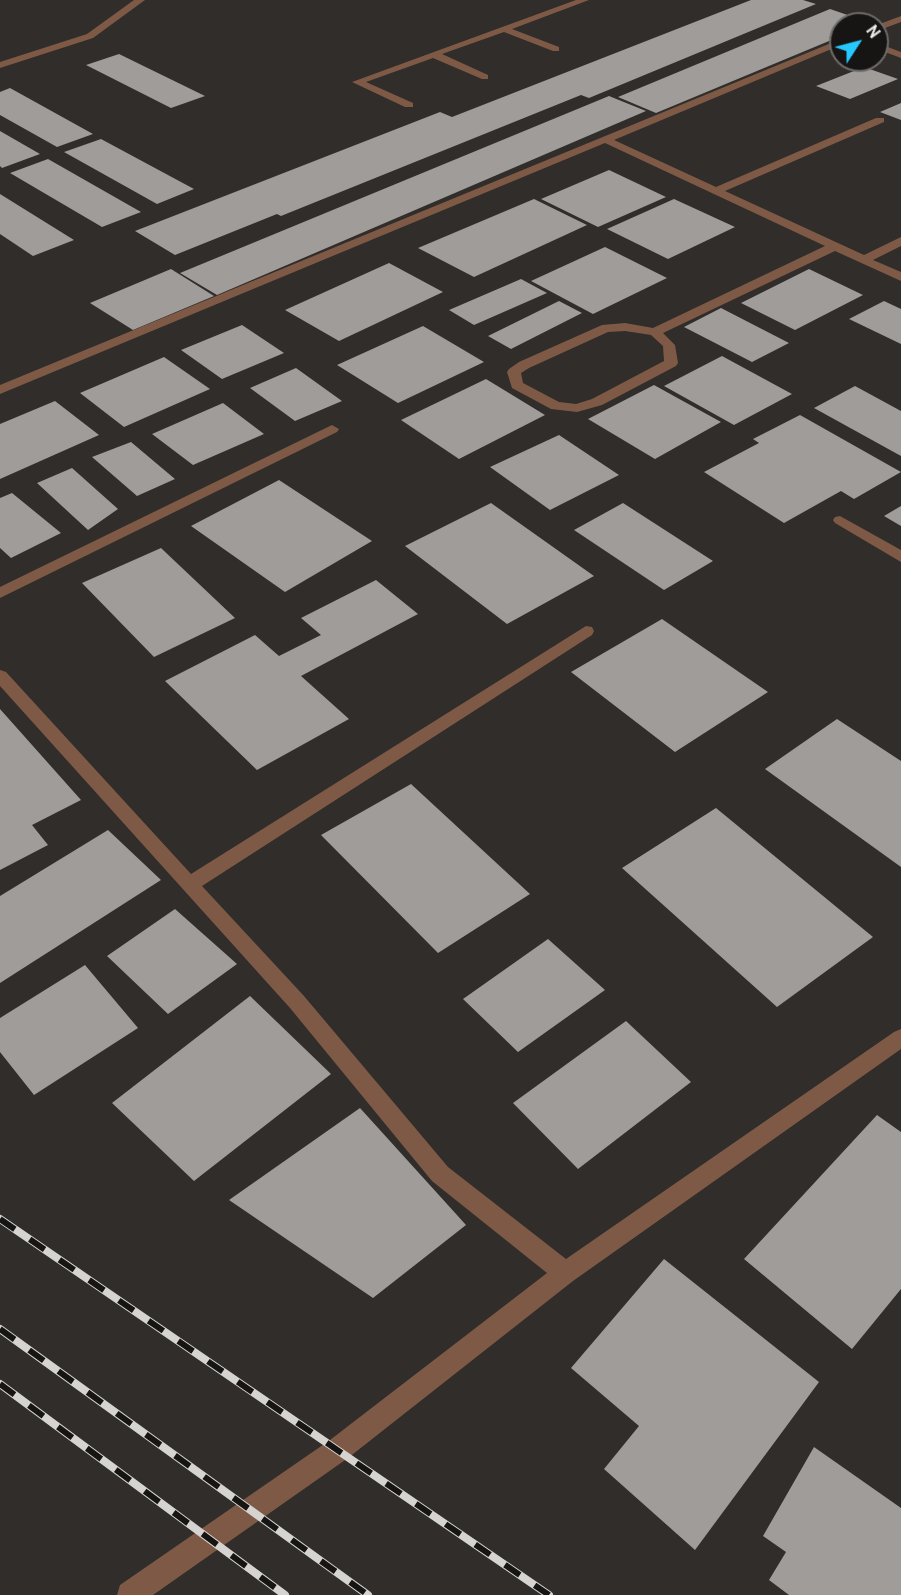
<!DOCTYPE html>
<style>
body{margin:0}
#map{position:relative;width:901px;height:1595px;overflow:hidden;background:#302d2a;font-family:Overpass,sans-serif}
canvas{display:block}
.north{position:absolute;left:829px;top:12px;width:60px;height:60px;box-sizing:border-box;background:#171514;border:2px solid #6d6b6a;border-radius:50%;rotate:54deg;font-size:16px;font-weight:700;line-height:24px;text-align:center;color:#efedeb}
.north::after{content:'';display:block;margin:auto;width:21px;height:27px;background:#25c9fe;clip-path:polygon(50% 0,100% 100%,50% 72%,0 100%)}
</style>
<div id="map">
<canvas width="901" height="1595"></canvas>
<div class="north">N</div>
</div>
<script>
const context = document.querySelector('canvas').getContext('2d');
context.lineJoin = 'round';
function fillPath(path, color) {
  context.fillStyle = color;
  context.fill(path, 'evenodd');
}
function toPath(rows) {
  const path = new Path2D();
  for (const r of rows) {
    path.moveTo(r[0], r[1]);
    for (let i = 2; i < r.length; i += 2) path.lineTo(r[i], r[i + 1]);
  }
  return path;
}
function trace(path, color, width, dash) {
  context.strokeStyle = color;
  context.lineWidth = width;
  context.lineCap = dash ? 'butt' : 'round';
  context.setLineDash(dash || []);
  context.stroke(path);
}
const building = toPath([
 [751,0,803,0,816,4,589,98,581,95,281,216,277,214,175,255,135,231,440,112,452,117],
 [830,9,871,23,841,24,841,36,656,113,618,97],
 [119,54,205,96,171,108,86,65],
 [864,67,898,79,850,99,816,86],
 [10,88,93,134,57,147,0,115,0,92],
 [609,96,646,111,217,295,180,273],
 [901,103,901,120,880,112],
 [0,131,40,154,2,168,0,166],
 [101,139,194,189,157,204,64,152],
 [48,159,141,212,102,227,10,173],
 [609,170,666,197,598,227,541,199],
 [0,194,74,240,33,256,0,234],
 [534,199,587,225,474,277,418,248],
 [674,199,735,227,668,259,607,229],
 [605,247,667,278,593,314,531,281],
 [389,263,443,292,339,341,285,310],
 [171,269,214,296,133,330,90,303],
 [809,269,863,295,795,330,741,303],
 [521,279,547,293,474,325,449,310],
 [559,301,582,313,511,349,488,336],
 [884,301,901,309,901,344,849,319],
 [721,308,789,343,752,362,684,327],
 [242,325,284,353,222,379,181,350],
 [423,326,484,362,398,403,337,365],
 [722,356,792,394,734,425,664,386],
 [164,357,210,389,124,427,80,393],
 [296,368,342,401,295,421,250,388],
 [486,379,545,415,459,459,401,420],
 [654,385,721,422,655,459,588,419],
 [855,386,901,411,901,456,814,408],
 [55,401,99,435,0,479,0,424],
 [223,403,264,434,193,465,152,434],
 [800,415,901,472,854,499,841,491,784,523,704,472,759,443,753,439],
 [559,435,619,475,550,510,490,467],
 [131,442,175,479,137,496,92,457],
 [72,468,118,509,88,530,37,483],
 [279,480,372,541,285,592,191,526],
 [12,493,61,533,11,558,0,548,0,498],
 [491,503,594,576,507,624,405,546],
 [623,503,713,561,664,590,574,530],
 [901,506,901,526,884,516],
 [161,548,235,618,154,657,82,583],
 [376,580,418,614,301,676,349,719,257,770,165,681,255,635,279,656,321,635,301,618],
 [662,619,768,692,675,752,571,672],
 [0,709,81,800,32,825,48,845,0,870],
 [837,719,901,761,901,867,765,769],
 [411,784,530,894,438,953,321,835],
 [716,808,873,937,777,1007,622,868],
 [108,830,161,880,0,983,0,896],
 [175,909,237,964,168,1014,107,956],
 [548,939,605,990,518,1052,463,999],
 [85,965,138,1028,34,1095,0,1052,0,1018],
 [250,996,331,1074,194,1181,112,1103],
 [626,1021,691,1082,578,1169,513,1103],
 [360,1108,466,1225,373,1298,229,1200],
 [877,1115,901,1132,901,1289,852,1349,744,1259],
 [664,1259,819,1382,695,1550,604,1469,639,1426,571,1368],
 [814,1447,901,1508,901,1595,789,1595,769,1580,786,1552,763,1536]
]);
const minor = toPath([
 [134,0,145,0,93,38,0,68,0,62,87,34,134,0],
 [576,0,589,0,512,29,559,47,559,51,553,51,504,32,442,54,488,75,488,79,482,79,433,58,366,82,413,103,413,107,405,107,352,82,576,0],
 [901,16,901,22,877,31,877,25,901,16],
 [841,39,841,45,614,140,716,187,876,118,884,118,884,122,725,191,864,255,901,237,901,246,873,260,901,272,901,281,835,251,663,333,675,345,678,363,676,366,602,405,577,412,551,409,512,388,507,372,509,369,519,362,602,325,625,323,653,328,825,246,605,143,0,394,0,385,841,39],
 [625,331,651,335,663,346,664,361,592,399,576,404,559,402,523,383,521,373,529,368,608,332,625,331],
 [877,43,901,52,901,58,877,49,877,43],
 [332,425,339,429,337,432,0,598,0,587,332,425],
 [840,516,901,550,901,562,835,523,833,520,835,517,840,516],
 [586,626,592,627,594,631,592,635,202,886,304,996,448,1167,566,1259,894,1032,901,1029,901,1049,573,1281,348,1458,153,1595,117,1595,120,1585,330,1440,547,1273,432,1181,290,1008,0,686,0,670,6,672,191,874,586,626]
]);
const rail = toPath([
 [0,1219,549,1595],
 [0,1329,368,1595],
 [0,1384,285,1595]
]);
fillPath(building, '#a09c99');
fillPath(minor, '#7e5a46');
trace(rail, '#d6d4d1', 8);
trace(rail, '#171514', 6, [18]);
</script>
